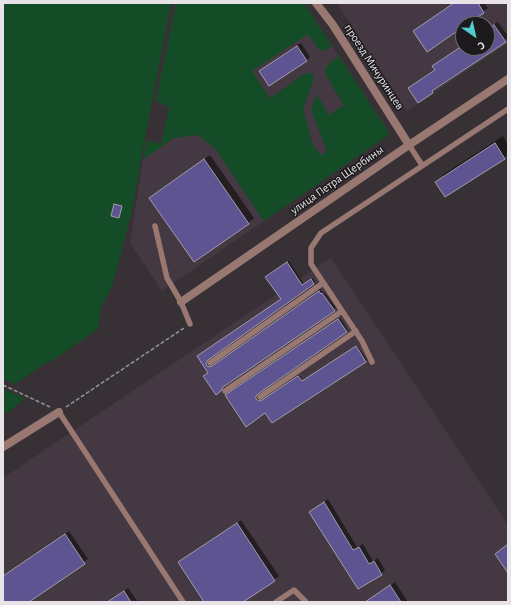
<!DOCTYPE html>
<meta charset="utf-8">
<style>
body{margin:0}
#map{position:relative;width:511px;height:605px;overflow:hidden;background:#373136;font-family:"Alegreya Sans",sans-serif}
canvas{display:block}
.frame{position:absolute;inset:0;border:4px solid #e7e3e7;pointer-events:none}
.north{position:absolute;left:455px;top:16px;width:40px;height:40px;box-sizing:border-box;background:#1c1a1c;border:1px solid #6d6a6d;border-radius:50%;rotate:146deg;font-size:11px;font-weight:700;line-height:16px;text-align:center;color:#e7e3e7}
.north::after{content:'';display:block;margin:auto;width:14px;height:18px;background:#52cdcd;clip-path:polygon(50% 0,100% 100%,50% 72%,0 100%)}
</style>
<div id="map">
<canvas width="511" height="605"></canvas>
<div class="frame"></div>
<div class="north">С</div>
</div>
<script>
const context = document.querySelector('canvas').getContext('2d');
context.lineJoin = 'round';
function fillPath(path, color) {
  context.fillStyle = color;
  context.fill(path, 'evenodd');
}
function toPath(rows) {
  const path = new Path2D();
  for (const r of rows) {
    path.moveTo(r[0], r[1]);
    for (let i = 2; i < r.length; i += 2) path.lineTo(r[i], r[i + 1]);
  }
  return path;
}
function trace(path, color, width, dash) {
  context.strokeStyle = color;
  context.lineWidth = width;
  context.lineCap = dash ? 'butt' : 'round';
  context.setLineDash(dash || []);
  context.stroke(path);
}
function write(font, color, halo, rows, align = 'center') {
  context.font = font + ' "Alegreya Sans",sans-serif';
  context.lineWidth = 3;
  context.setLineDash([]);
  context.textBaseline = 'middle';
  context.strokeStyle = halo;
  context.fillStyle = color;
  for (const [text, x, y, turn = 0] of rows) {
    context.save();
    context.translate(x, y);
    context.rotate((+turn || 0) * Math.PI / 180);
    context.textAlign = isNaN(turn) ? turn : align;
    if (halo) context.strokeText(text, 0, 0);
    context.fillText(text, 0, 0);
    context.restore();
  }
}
const built = toPath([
 [176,3,304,3,390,134,162,291,130,243,146,141,161,144,169,108,156,100],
 [337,3,508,3,508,43,407,111],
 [463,24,487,24,487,48,463,48],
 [331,258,508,525,508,602,3,602,3,478]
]);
const green = toPath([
 [3,3,171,3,145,138,132,211,112,287,100,309,99,328,58,357,41,366,15,384,3,379],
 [176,3,304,3,332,46,323,51,319,50,308,34,252,71,270,98,304,74,312,73,314,79,303,109,313,146,322,155,327,151,311,110,317,95,329,115,344,105,326,76,325,70,328,64,339,56,390,134,264,221,216,150,198,135,174,138,144,159,146,141,161,144,169,108,156,100],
 [3,389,24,398,14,408,3,414]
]);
const shadow = toPath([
 [454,3,484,3,488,8,466,24,463,24,463,26,414,31],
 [498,22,508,36,505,41,418,102,436,70,437,62,463,45,463,48,487,48,487,29],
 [301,43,310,57,307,60,264,68],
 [503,136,508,145,508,154,504,158,437,182,444,174],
 [210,155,254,218,248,223,194,261,150,198,156,193],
 [289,261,304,284,313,278,315,282,208,358,207,361,210,366,215,365,321,290,323,293,324,292,336,308,209,372,198,356,282,299,268,275],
 [340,318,348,330,347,331,258,392,257,398,260,400,264,400,300,376,303,381,357,346,367,360,366,361,272,422,266,412,227,394],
 [328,499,357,547,363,544,373,561,378,558,385,570,381,574,358,588,311,512],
 [241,520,279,576,242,602,206,602,179,562],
 [69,531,88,559,27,602,3,602,3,576],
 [395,582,408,602,369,602,372,597],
 [128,588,138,602,106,602]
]);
const building = toPath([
 [454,3,478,3,484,13,467,24,463,24,463,27,427,52,413,31,454,3],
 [494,25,506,42,432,91,433,93,418,103,408,88,435,70,432,66,459,48,487,48,487,30,494,25],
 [297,46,307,61,269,86,259,71,297,46],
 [495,143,505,159,445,197,435,182,495,143],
 [204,159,249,224,194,262,149,198,204,159],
 [114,204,122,206,119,218,111,216,114,204],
 [287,262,302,285,311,279,314,284,208,360,206,363,207,366,210,367,212,366,319,291,321,294,322,293,335,311,223,387,221,391,216,395,203,376,208,373,197,356,281,299,265,277,287,262],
 [338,319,347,332,258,394,256,396,256,399,259,401,262,400,298,376,302,381,356,346,366,362,272,423,265,413,246,427,225,395,338,319],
 [324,502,353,550,359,547,369,564,374,561,382,575,358,589,309,512,324,502],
 [237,523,275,581,243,602,204,602,178,562,237,523],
 [65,534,85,564,29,602,3,602,3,576,65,534],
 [508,544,508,573,495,554,508,544],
 [390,585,401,602,365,602,390,585],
 [124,591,131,602,107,602,124,591]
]);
const path = toPath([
 [3,385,50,407],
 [66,407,184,328]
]);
const lane = toPath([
 [409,145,422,165],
 [155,226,167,278,181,302,190,324],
 [372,362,362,341,311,264,311,248,321,233,508,109],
 [210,363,323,283],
 [225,391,342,311],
 [260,397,356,331],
 [59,412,183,602],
 [276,602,294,590,306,602]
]);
const street = toPath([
 [316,3,333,25,409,145],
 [181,302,409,145,508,79],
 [3,447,59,412]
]);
const streetNames = [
 ["проезд Мичуринцев",374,67,57],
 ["улица Петра Щербины",337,180,-35]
];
fillPath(built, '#443943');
fillPath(green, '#134c26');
fillPath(shadow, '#0007');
fillPath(building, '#5f5492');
trace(building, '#9f9ea7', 1);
trace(path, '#979297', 1.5, [4, 2]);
trace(lane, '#9a7872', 5.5);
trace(street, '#9a7872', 8);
write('12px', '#e7e3e7', '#1c1a1c', streetNames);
</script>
